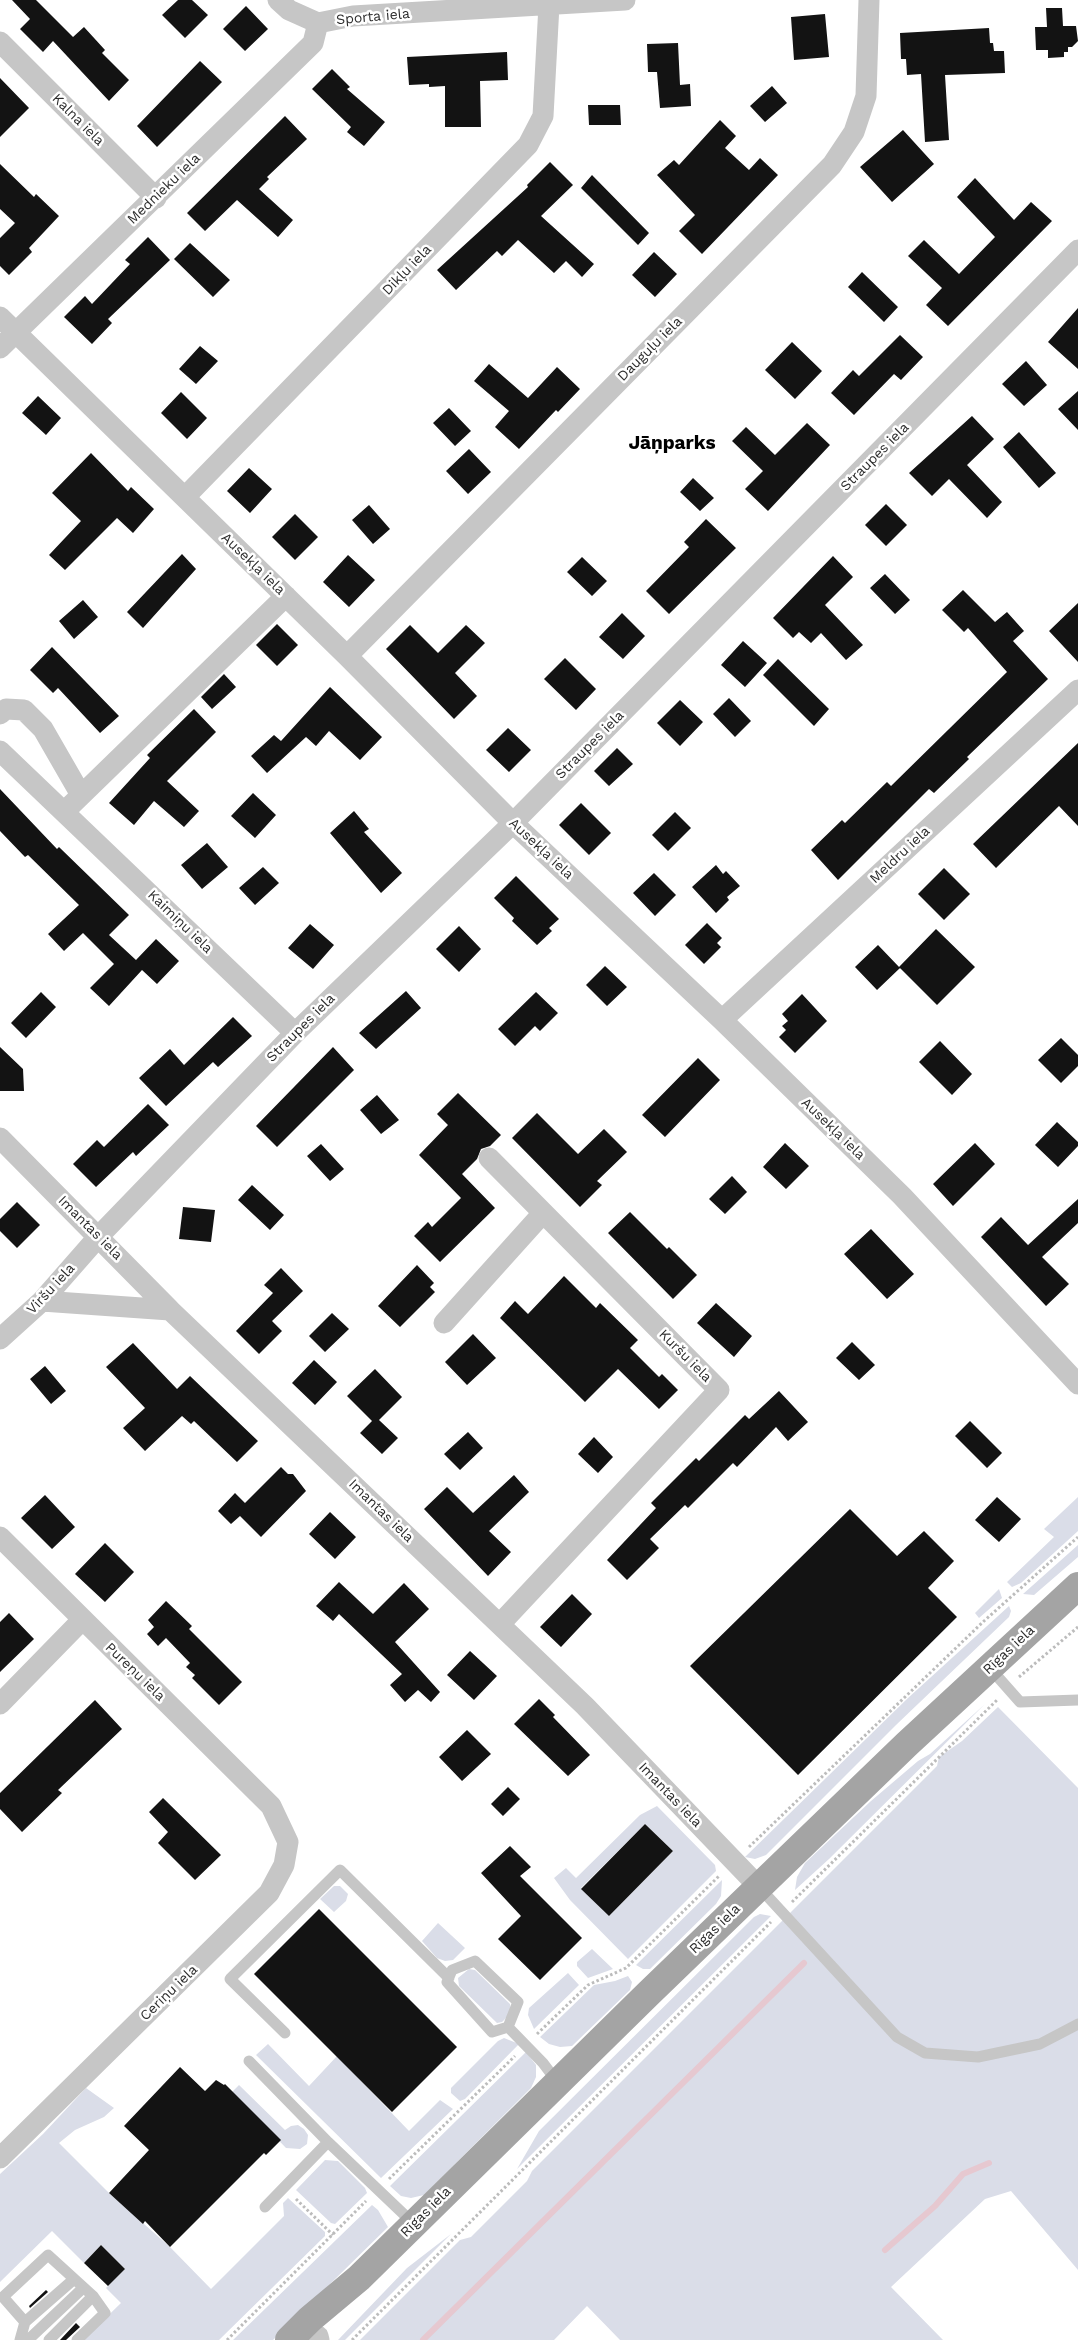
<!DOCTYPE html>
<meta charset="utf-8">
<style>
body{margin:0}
canvas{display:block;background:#fff}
</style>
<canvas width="1078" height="2340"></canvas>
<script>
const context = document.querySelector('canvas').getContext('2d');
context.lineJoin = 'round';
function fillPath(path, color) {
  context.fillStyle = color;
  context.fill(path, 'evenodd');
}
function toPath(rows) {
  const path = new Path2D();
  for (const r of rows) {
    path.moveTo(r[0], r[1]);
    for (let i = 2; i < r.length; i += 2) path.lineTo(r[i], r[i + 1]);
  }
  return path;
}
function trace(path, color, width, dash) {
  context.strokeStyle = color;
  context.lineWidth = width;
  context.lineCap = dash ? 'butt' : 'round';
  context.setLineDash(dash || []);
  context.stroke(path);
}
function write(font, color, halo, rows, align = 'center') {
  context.font = font + ' "Work Sans",sans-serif';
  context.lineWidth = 5;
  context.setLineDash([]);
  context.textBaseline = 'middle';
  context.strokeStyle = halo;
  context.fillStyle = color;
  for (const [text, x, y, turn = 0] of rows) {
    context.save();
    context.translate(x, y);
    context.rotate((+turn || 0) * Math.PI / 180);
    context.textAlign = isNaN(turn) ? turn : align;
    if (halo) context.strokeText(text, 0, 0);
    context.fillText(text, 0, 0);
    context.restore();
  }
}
const green = toPath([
 [1078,1497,1078,1531,1021,1583,1012,1587,1007,1582,1054,1537,1044,1529],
 [1078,1545,1078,1557,1034,1595,1023,1594],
 [999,1589,1002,1598,979,1618,975,1613],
 [1009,1606,1011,1611,1009,1617,896,1725,766,1855,755,1859,745,1857,908,1698],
 [985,1704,829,1859,795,1890,797,1877,805,1863,871,1801,918,1761,930,1754],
 [998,1707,1078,1788,1078,2270,1011,2191,985,2199,891,2287,943,2340,620,2340,587,2306,554,2340,360,2340,460,2240,471,2237,527,2181,532,2171,937,1766,939,1757,962,1741],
 [657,1806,715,1865,716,1871,628,1959,570,1900,554,1878,566,1868,576,1878,640,1815],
 [645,1824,673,1851,609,1916,581,1888],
 [722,1880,721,1896,716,1904,650,1969,643,1969,636,1965],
 [334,1886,340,1886,348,1894,346,1901,334,1912,320,1899],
 [760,1914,771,1916,517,2169,539,2131,754,1917],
 [438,1923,465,1948,453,1960,445,1961,437,1958,422,1941],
 [592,1949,613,1969,588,1978,577,1966,577,1962],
 [469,1969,475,1970,510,2004,511,2013,502,2022,497,2023,459,1986,458,1978],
 [568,1973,579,1985,534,2029,528,2015,529,2008],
 [628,1976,632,1982,630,1990,572,2046,560,2047,549,2044,540,2037,594,1985,615,1981],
 [504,2038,519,2044,465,2099,460,2101,451,2093,451,2088,498,2041],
 [268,2044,309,2086,337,2056,409,2131,440,2100,453,2109,381,2178,256,2055],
 [526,2052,536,2065,536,2077,531,2088,424,2195,411,2198,401,2196,390,2186],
 [239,2085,285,2130,291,2126,298,2125,304,2129,308,2135,307,2144,300,2149,286,2148,232,2092],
 [86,2088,114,2108,104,2117,75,2130,59,2143,109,2193,170,2247,211,2289,284,2216,283,2203,288,2198,325,2232,325,2236,219,2340,83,2340,121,2303,106,2288,125,2269,101,2245,84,2263,52,2231,0,2282,0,2174,43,2134],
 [325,2160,338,2161,365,2188,367,2193,335,2224,331,2223,296,2190],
 [372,2205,378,2210,388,2227,273,2340,233,2340],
 [451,2234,345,2340,338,2340,407,2268]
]);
const stream = toPath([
 [885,2250,935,2206,963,2174,989,2163],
 [423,2340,804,1963]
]);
const building = toPath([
 [12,0,36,0,73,37,84,27,105,50,102,53,129,80,109,101,53,41,43,52,20,29,30,19],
 [178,0,192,0,208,15,185,38,162,15],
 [246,6,268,29,245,51,223,29],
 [1046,8,1062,8,1063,26,1076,26,1078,41,1072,47,1068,47,1068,52,1064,52,1064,57,1048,58,1048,50,1036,50,1035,27,1047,27],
 [825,14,829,57,794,60,791,17],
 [989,28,990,43,993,43,994,51,1004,51,1005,73,945,75,949,140,925,142,921,74,907,75,906,59,901,59,900,33],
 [678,43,680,85,690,84,691,106,660,108,657,72,648,72,647,44],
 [507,52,508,80,480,81,481,127,445,127,445,86,429,87,429,84,409,85,407,57],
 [200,61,222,82,157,147,137,126],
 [332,69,350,87,347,89,385,122,364,146,347,132,351,127,312,89],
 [0,78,29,108,0,137],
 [772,86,787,103,765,122,750,106],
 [588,105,620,105,621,125,589,125],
 [285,116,307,139,267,177,269,179,259,189,293,220,278,237,237,200,205,231,187,213],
 [720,120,736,136,725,148,749,170,760,158,778,175,702,254,679,231,695,215,657,175,674,160,679,165],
 [903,130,934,164,892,202,860,167],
 [550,162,573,185,541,216,594,264,582,277,566,261,554,273,518,240,502,256,497,251,456,290,437,270,528,187,527,185],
 [0,164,34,197,36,194,59,216,29,248,32,252,9,275,0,266,0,238,15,223,0,209],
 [592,175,649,233,638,245,581,188],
 [975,178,1014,220,1031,202,1052,221,948,326,926,305,942,288,908,256,924,240,959,274,995,237,957,197],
 [148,237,170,260,108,319,112,323,92,344,64,317,85,296,92,304,130,264,125,260],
 [190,243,230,280,213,297,174,259],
 [654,252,677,274,655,297,632,275],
 [862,272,898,307,884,322,848,287],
 [1078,308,1078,369,1048,342],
 [900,335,923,357,901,380,894,374,854,415,831,393,853,370,859,376],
 [792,342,822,371,795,399,765,370],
 [200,346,218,361,196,384,179,369],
 [1026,361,1047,385,1024,406,1002,384],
 [489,364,528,398,557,367,580,389,558,412,556,410,519,449,495,427,509,411,474,381],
 [1078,391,1078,430,1058,409],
 [181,392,207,418,187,439,161,413],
 [38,396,61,418,46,435,22,413],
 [449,408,471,431,455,446,433,423],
 [972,416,994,439,967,465,1002,502,987,518,949,479,932,496,909,473],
 [807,423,830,445,768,511,745,489,763,471,732,441,746,427,775,455],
 [1019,432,1056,473,1039,488,1003,447],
 [469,449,491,472,468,494,446,471],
 [91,453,128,491,131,487,154,509,133,533,117,518,65,570,49,555,81,521,52,493],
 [249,468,272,489,250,513,227,491],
 [693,478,714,498,700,511,680,492],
 [886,504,907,525,886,546,865,525],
 [369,505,390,529,373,544,352,520],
 [295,514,318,537,295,560,272,537],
 [706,519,736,548,669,614,646,591,689,547,684,542],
 [182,554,196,569,143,628,127,612],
 [348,555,375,580,349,607,323,582],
 [833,556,853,577,825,605,863,645,846,660,821,633,811,643,799,632,793,638,773,618],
 [582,557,607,581,592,596,567,572],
 [885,574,910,600,895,614,870,588],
 [963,590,995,622,1007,612,1024,631,1013,641,1048,679,967,757,969,759,934,793,929,789,838,880,811,850,842,820,845,823,887,782,891,786,1007,672,968,628,964,632,942,610],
 [83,600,98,617,74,639,59,621],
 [1078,603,1078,662,1049,631],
 [622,613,645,636,623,659,599,637],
 [277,624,298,645,277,666,256,645],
 [410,625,438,653,466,625,485,643,455,673,477,696,454,719,386,649],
 [743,641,767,663,745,687,721,665],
 [52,647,119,716,100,733,58,688,53,693,30,670],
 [565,658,596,689,576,710,544,679],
 [778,659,829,709,814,726,763,675],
 [224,674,236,687,212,709,201,697],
 [330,687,382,737,360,760,329,731,316,746,306,737,267,773,251,756,274,735,281,741],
 [729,698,751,721,735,737,713,714],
 [680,700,703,722,680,746,657,723],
 [194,709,216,732,167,781,199,811,184,827,154,801,134,825,109,803,150,758,147,755],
 [508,728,531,750,509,772,486,750],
 [1078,743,1078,826,1059,806,996,868,973,844],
 [617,748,633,764,609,786,594,771],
 [0,789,57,849,59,847,129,915,109,935,136,960,156,939,179,961,157,984,142,970,109,1006,90,988,114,964,83,933,64,951,48,934,79,905,28,855,25,857,0,831],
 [253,793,276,815,255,838,231,816],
 [581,803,611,833,589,855,559,825],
 [354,811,369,829,364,832,402,873,381,893,330,833],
 [675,812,691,828,668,851,652,835],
 [207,843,228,867,202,889,181,865],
 [716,865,723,874,726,871,740,886,727,897,729,900,716,913,692,887],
 [263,867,279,883,255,905,239,888],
 [944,868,970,894,944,920,918,894],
 [654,873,676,895,655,916,633,893],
 [516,876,559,919,549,928,552,931,537,945,512,921,514,918,494,898],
 [707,923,722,938,717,943,721,947,704,964,685,945],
 [310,924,334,945,313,969,288,948],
 [459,926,481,949,459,972,436,949],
 [936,929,975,967,937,1005,899,967],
 [878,945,900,968,877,990,855,967],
 [605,966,627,987,607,1006,586,985],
 [406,991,421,1008,376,1049,359,1033],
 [41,992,56,1007,26,1038,11,1023],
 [536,992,558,1013,540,1031,535,1026,515,1046,498,1029],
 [802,994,827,1021,795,1053,779,1037,786,1030,782,1026,788,1021,782,1014],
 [233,1017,252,1036,218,1067,213,1062,166,1106,139,1078,170,1049,184,1065],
 [1061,1038,1078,1055,1078,1066,1061,1083,1038,1060],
 [940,1041,972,1074,952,1095,919,1062],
 [0,1047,23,1069,24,1091,0,1091],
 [333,1047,354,1070,277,1147,256,1126],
 [698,1058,720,1080,665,1137,642,1115],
 [458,1093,501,1135,490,1146,481,1149,477,1159,462,1174,495,1208,440,1262,414,1236,428,1222,432,1227,461,1198,419,1155,448,1125,437,1114],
 [377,1095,399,1120,381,1134,360,1110],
 [148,1104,169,1125,136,1156,133,1152,96,1187,73,1164,97,1140,104,1147],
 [537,1113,578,1154,604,1129,627,1152,597,1181,602,1185,580,1207,512,1138],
 [1057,1122,1078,1142,1078,1146,1058,1167,1035,1145],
 [785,1143,809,1166,786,1189,763,1167],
 [975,1143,995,1164,953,1206,933,1184],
 [321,1144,344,1169,330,1181,307,1156],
 [732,1176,747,1192,725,1214,709,1199],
 [252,1185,284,1215,270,1230,238,1200],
 [1078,1199,1078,1223,1042,1257,1069,1284,1046,1306,981,1237,1001,1217,1028,1245],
 [17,1202,40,1225,17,1248,0,1231,0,1219],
 [183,1207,215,1210,211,1242,179,1239],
 [630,1212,667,1249,669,1247,697,1275,673,1299,608,1233],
 [871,1229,914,1274,887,1299,844,1254],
 [417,1265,434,1283,430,1287,435,1292,400,1327,378,1306],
 [281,1268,303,1291,272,1321,282,1331,259,1354,236,1331,273,1293,264,1285],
 [564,1276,596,1308,600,1303,638,1340,630,1348,659,1377,662,1374,678,1390,659,1409,618,1369,585,1402,500,1318,515,1301,528,1314],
 [716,1303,752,1336,734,1357,697,1323],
 [332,1313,349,1329,325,1352,309,1336],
 [473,1334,496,1358,467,1385,445,1362],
 [852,1342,875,1365,859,1380,836,1358],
 [133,1343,177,1389,190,1376,258,1441,237,1462,194,1421,191,1424,182,1416,145,1451,123,1428,145,1408,106,1367],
 [314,1360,337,1382,315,1405,292,1383],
 [45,1366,66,1391,51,1404,30,1379],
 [375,1369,402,1397,379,1420,398,1438,382,1454,360,1433,372,1421,347,1396],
 [779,1391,808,1422,788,1441,776,1427,737,1467,733,1463,688,1508,685,1505,650,1539,659,1548,627,1580,607,1560,656,1508,651,1503,696,1458,699,1461,745,1415,749,1419],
 [970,1421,1002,1453,987,1468,955,1436],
 [468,1432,483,1448,460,1470,444,1454],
 [594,1437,613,1457,598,1473,578,1454],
 [281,1467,288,1474,293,1474,306,1491,261,1537,240,1516,231,1524,218,1511,235,1493,245,1503],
 [514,1475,529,1492,489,1531,511,1552,488,1576,424,1509,447,1487,473,1513],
 [45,1495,75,1527,52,1549,21,1518],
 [997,1497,1021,1519,999,1542,975,1520],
 [850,1509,897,1556,924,1531,954,1561,928,1588,957,1617,798,1775,690,1666],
 [330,1512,356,1537,335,1559,309,1534],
 [105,1543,134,1572,105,1602,75,1574],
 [339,1582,373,1614,404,1583,429,1609,395,1642,440,1692,431,1702,418,1690,405,1702,390,1685,402,1674,339,1614,333,1621,316,1606],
 [572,1594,592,1614,561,1647,540,1627],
 [166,1601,192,1626,189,1629,242,1682,219,1705,192,1678,195,1675,186,1667,190,1663,166,1638,158,1646,147,1634,154,1627,148,1620],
 [9,1613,34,1639,0,1672,0,1622],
 [470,1651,497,1676,474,1700,447,1675],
 [539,1699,555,1715,553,1717,590,1755,568,1776,514,1724],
 [95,1700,122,1729,58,1790,62,1793,22,1832,0,1809,0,1793],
 [467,1730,491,1754,462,1781,439,1757],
 [508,1787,520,1799,503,1816,491,1804],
 [163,1798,221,1855,195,1880,158,1843,168,1832,149,1812],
 [645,1824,673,1851,609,1916,581,1889],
 [510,1846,531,1867,520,1876,582,1938,540,1980,498,1939,521,1916,481,1873],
 [319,1909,457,2047,392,2112,254,1974],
 [180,2067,205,2091,216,2080,224,2085,225,2084,281,2140,266,2155,264,2153,170,2247,145,2221,143,2224,109,2193,149,2150,124,2126],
 [101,2245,125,2269,108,2286,84,2263],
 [46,2290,48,2292,30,2308,29,2306],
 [76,2323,80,2327,66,2340,60,2340]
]);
const path = toPath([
 [1019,1677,1078,1627],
 [749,1847,984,1621,1078,1537],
 [792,1902,998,1699],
 [537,2034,588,1985,626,1968,719,1876],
 [389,2179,515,2056],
 [296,2199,333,2235],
 [227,2340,366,2201],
 [352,2340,771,1922]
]);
const lane = toPath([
 [989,1667,1020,1702,1078,1700],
 [758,1886,897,2037,925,2053,978,2057,1040,2044,1078,2024],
 [508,2027,518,2002,475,1961,452,1970,447,1982,492,2032,508,2027,543,2063,558,2083],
 [285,2033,230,1979,340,1870,449,1978],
 [249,2061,328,2142],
 [265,2207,328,2142,414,2224],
 [25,2322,3,2297,48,2255,93,2296,105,2313,77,2340],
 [20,2340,25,2322,73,2280],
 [28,2340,83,2288],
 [49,2340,93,2296]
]);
const street = toPath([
 [278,0,289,10,318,23,353,16,625,0],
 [0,42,156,198],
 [0,317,347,656,513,823,722,1020,902,1196,1078,1384],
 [0,348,313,43,318,23],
 [185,497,528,145,543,116,549,5],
 [347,656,832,165,854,132,866,96,869,0],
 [0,714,6,709,24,710,43,729,81,795],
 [0,751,295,1033],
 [65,811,286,596],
 [722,1020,1078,690],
 [0,1138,170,1310,585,1706,758,1886],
 [489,1158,719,1390,500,1624],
 [42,1301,170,1310],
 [444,1323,543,1213],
 [0,1339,42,1301,99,1236,295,1033,513,823,1078,250],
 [0,1537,271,1806,288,1842,284,1865,269,1893,0,2158],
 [0,1704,82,1620],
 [318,2336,319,2340]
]);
const primary = toPath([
 [289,2340,310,2319,359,2278,649,1993,907,1744,1078,1586]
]);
const streetNames = [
 ["Sporta iela",373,17,-5],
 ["Kalna iela",78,120,45],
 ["Mednieku iela",164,189,-44],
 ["Dikļu iela",407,270,-46],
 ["Dauguļu iela",650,349,-45],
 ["Straupes iela",875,457,-45],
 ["Ausekļa iela",253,564,44],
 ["Straupes iela",590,745,-45],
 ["Ausekļa iela",541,849,43],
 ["Meldru iela",900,855,-43],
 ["Kaimiņu iela",180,922,44],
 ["Straupes iela",301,1028,-45],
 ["Ausekļa iela",833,1129,44],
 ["Imantas iela",90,1228,45],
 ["Viršu iela",51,1289,-47],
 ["Kuršu iela",685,1356,45],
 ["Imantas iela",381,1511,44],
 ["Rīgas iela",1009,1650,-43],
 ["Pureņu iela",135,1672,44],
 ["Imantas iela",670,1795,46],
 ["Rīgas iela",715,1929,-44],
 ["Ceriņu iela",169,1993,-44],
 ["Rīgas iela",426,2212,-45]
];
const districtNames = [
 ["Jāņparks",672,443]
];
fillPath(green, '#dadde8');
trace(stream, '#e6c8d0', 6);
fillPath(building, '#131313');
trace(path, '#bcbcbc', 3, [2.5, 2.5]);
trace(lane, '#c6c6c6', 11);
trace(street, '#c6c6c6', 21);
trace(primary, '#a4a4a4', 28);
write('14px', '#2c2c2c', '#fff', streetNames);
write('bold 19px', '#000', '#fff', districtNames);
</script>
